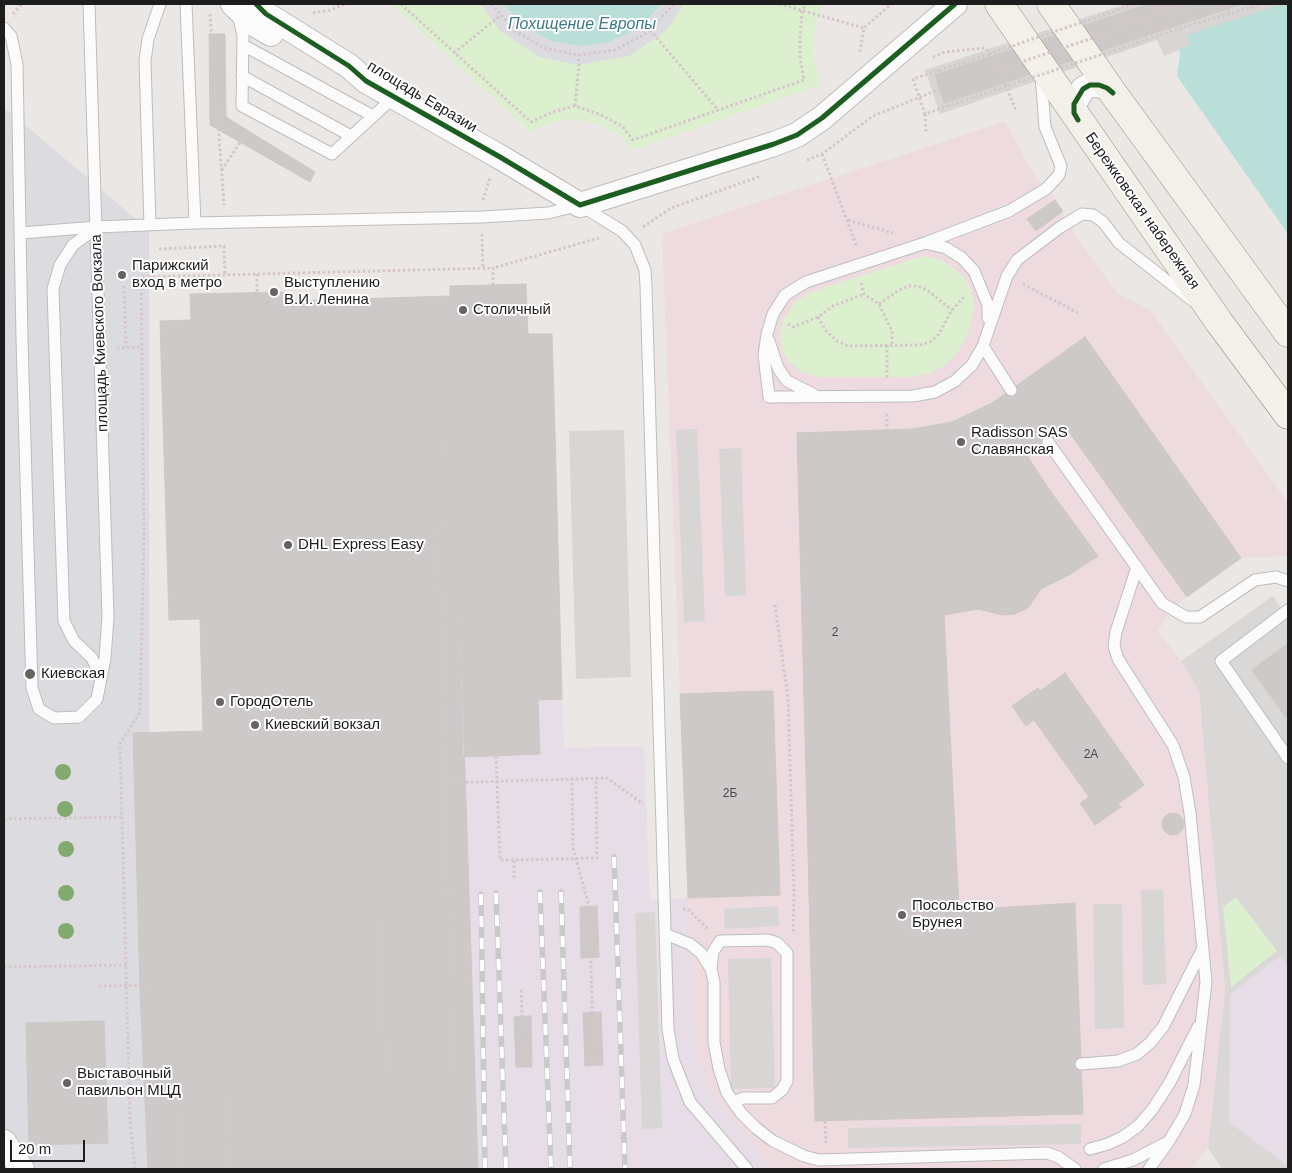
<!DOCTYPE html>
<meta charset="utf-8">
<style>
body{margin:0}
#map{position:relative;width:1292px;height:1173px;overflow:hidden;background:#ebe7e5;font-family:Helvetica,sans-serif}
canvas{display:block}
.frame{position:absolute;inset:0;border:5px solid #1d1d1d;pointer-events:none}
.scale{position:absolute;left:10px;top:1140px;width:75px;height:22px;box-sizing:border-box;border:2px solid #1d1d1d;border-top:0;padding-left:6px;font-size:15px;line-height:18px;white-space:nowrap;color:#1d1d1d;-webkit-text-stroke:4px #fff;paint-order:stroke}
</style>
<div id="map">
<canvas width="1292" height="1173"></canvas>
<div class="frame"></div>
<div class="scale">20 m</div>
</div>
<script>
const context = document.querySelector('canvas').getContext('2d');
context.lineJoin = 'round';
function fillPath(path, color) {
  context.fillStyle = color;
  context.fill(path, 'evenodd');
}
function toPath(rows) {
  const path = new Path2D();
  for (const r of rows) {
    if (r.length === 3) {
      path.moveTo(r[0] + r[2], r[1]);
      path.arc(r[0], r[1], r[2], 0, 2 * Math.PI);
      continue;
    }
    path.moveTo(r[0], r[1]);
    for (let i = 2; i < r.length; i += 2) path.lineTo(r[i], r[i + 1]);
  }
  return path;
}
function trace(path, color, width, dash) {
  context.strokeStyle = color;
  context.lineWidth = width;
  context.lineCap = dash ? 'butt' : 'round';
  context.setLineDash(dash || []);
  context.stroke(path);
}
function write(font, color, halo, rows, align = 'center') {
  context.font = font + ' Helvetica,sans-serif';
  context.lineWidth = 4;
  context.setLineDash([]);
  context.textBaseline = 'middle';
  context.strokeStyle = halo;
  context.fillStyle = color;
  for (const [text, x, y, turn = 0] of rows) {
    context.save();
    context.translate(x, y);
    context.rotate((+turn || 0) * Math.PI / 180);
    context.textAlign = isNaN(turn) ? turn : align;
    if (halo) context.strokeText(text, 0, 0);
    context.fillText(text, 0, 0);
    context.restore();
  }
}
const residential = toPath([
 [1273,596,1288,617,1288,1169,1222,1169,1208,1148,1225,989,1199,692,1181,661]
]);
const commercial = toPath([
 [1005,121,1034,175,1055,200,1075,235,1117,293,1150,310,1288,503,1288,556,1241,558,1172,608,1158,631,1181,661,1199,692,1225,989,1208,1148,1190,1169,773,1169,709,1091,695,1047,688,898,780,894,773,691,680,694,662,234]
]);
const industrial = toPath([
 [526,284,528,334,552,334,564,748,644,746,650,900,688,898,695,1047,709,1091,773,1169,148,1169,203,731,200,619,169,620,160,321,191,320,190,294,285,292,286,301,450,296,450,286],
 [1280,956,1288,967,1288,1166,1229,1122,1230,994]
]);
const park = toPath([
 [392,4,822,4,815,25,814,56,819,86,632,150,619,135,598,124,577,119,553,122,530,132],
 [922,256,941,260,954,268,965,279,971,290,974,304,972,321,965,339,957,353,944,366,929,374,911,377,818,377,801,372,790,363,782,350,780,335,783,321,794,303,811,292],
 [1236,897,1277,951,1231,987,1223,907]
]);
const parking = toPath([
 [697,429,705,621,684,622,676,430],
 [624,430,631,677,576,679,569,431],
 [741,448,746,595,725,596,719,449],
 [1163,889,1166,984,1143,985,1141,890],
 [1093,904,1122,904,1124,1028,1095,1029],
 [778,906,779,926,725,929,724,909],
 [655,912,662,1128,642,1129,635,913],
 [771,958,775,1088,731,1089,728,959],
 [1081,1124,1081,1144,848,1148,848,1128]
]);
const plaza = toPath([
 [481,4,503,4,522,25,549,40,639,28,662,4,684,4,667,30,629,56,579,65,539,57,500,31],
 [4,107,149,230,150,1169,28,1169,4,1147]
]);
const water = toPath([
 [503,4,662,4,639,28,609,42,579,46,549,40,522,25],
 [1165,4,1288,4,1288,234,1177,76,1180,54,1179,32]
]);
const pier = toPath([
 [1126,4,1283,4,1188,35,1191,45,1164,56,1157,40,940,114,925,70]
]);
const building = toPath([
 [1149,4,1242,4,944,103,935,75,1149,4],
 [209,34,225,34,226,117,315,172,310,182,210,125,209,34],
 [1055,200,1063,211,1036,231,1027,219,1055,200],
 [526,284,528,334,552,334,555,432,562,699,538,700,540,754,463,757,454,435,300,440,309,719,290,761,299,1169,148,1169,140,989,133,733,203,731,200,619,169,620,160,321,191,320,190,294,285,292,285,301,450,296,450,286,526,284],
 [1085,337,1241,558,1187,597,1067,429,1028,457,1046,485,985,517,951,525,914,530,915,496,864,497,868,670,905,669,913,968,847,970,841,734,805,735,797,433,912,429,952,422,992,403,1085,337],
 [454,435,478,1169,299,1169,290,761,309,719,300,440,454,435],
 [1046,485,1098,556,1069,575,1041,589,1028,608,1015,614,1001,615,979,609,944,615,959,910,912,913,905,669,868,670,864,497,915,496,914,530,951,525,985,517,1046,485],
 [1288,643,1288,720,1252,670,1288,643],
 [1065,673,1144,785,1118,804,1121,807,1095,825,1080,803,1089,797,1034,720,1026,726,1012,706,1038,688,1040,691,1065,673],
 [767,691,773,691,780,895,688,898,680,694,767,691],
 [841,734,847,970,811,971,805,735,841,734],
 [1173,824,11],
 [1075,903,1083,1114,815,1121,811,971,913,968,912,913,1075,903],
 [597,906,599,957,581,958,580,907,597,906],
 [601,1012,603,1065,585,1066,583,1013,601,1012],
 [531,1016,532,1067,516,1067,514,1017,531,1016],
 [104,1021,108,1143,29,1145,26,1023,104,1021]
]);
const path = toPath([
 [401,4,531,122,552,112,575,106,599,114,622,126,633,140,804,80,800,58,800,39,802,11,806,4],
 [491,4,515,31,544,48,578,55,615,50,647,33,674,4],
 [779,4,864,28],
 [1227,4,1230,14],
 [1182,6,1190,4],
 [313,13,330,10,345,4],
 [13,14,22,4],
 [210,14,224,205],
 [1150,18,1167,11],
 [1109,21,1149,18,1153,11,1165,7,1168,15],
 [1184,27,1261,4],
 [650,30,718,110],
 [860,52,864,28,891,4],
 [454,53,501,15],
 [989,54,913,79,925,114,1004,87],
 [933,57,945,52,985,48,996,61,1016,111],
 [575,106,579,65,578,55],
 [925,114,926,134],
 [822,154,857,247],
 [807,160,822,154,873,116,940,89],
 [222,170,248,130],
 [483,200,490,178],
 [848,220,893,233],
 [643,227,671,208,761,176],
 [482,234,483,268],
 [159,249,224,246,225,275],
 [257,274,257,293],
 [861,283,864,294,879,304,892,331,892,345],
 [1023,284,1078,313],
 [493,285,493,268,599,238],
 [124,286,126,347],
 [879,304,899,290,909,286,918,286,927,290,952,310],
 [818,317,826,331,837,341,848,346,920,345,930,342,939,334,952,310,965,296],
 [788,324,793,327,818,317,833,306,864,294],
 [887,345,887,380],
 [117,348,142,347],
 [887,414,887,430],
 [444,435,445,460],
 [457,527,438,528,445,783,607,778,643,804],
 [775,605,788,698,794,894,793,931,791,933],
 [496,756,500,860,514,860],
 [572,778,573,848,589,906,594,1066],
 [445,783,450,977],
 [4,819,123,817],
 [514,878,514,860,597,858,596,778],
 [683,909,688,909,708,929],
 [381,920,385,1071],
 [4,967,127,965],
 [99,986,154,985],
 [521,990,524,1067],
 [452,1014,454,1068],
 [129,1079,141,1079],
 [226,1099,231,1169],
 [176,1102,180,1169],
 [825,1121,826,1143],
 [135,1169,130,1120,120,744,140,712,144,537,141,277,493,268]
]);
const service = toPath([
 [186,4,195,223],
 [238,14,243,36,242,106,332,154,394,97],
 [4,28,11,36,17,64,22,339,32,688,39,709,54,718,79,717,97,699,105,658,108,617,89,4],
 [243,45,373,116],
 [242,76,351,136],
 [1041,76,1045,127,1061,166,1059,175,1046,189,1009,211,925,243,806,282,785,295,773,314,767,334,764,355,769,397,913,396,935,392,955,381,972,365,983,346,1007,276,1017,260,1059,228,1082,214,1093,215,1103,222,1119,243,1193,301],
 [150,225,145,61,148,39,160,4],
 [96,228,73,245,60,265,53,289,64,621,74,641,92,658,101,678],
 [21,233,97,227,195,223,482,217,548,213,580,205,622,231,635,245,645,270,646,286,668,1029,673,1059,690,1102,747,1169],
 [925,243,946,248,962,258,974,271,988,305,988,318],
 [769,341,778,368,787,381,813,394],
 [983,346,1011,390],
 [1048,442,1162,603,1186,617,1200,617,1255,580,1276,577,1288,581],
 [1137,567,1116,632,1114,646,1118,659,1173,745,1184,777,1190,813,1206,982,1194,1085,1185,1114,1169,1141,1149,1169],
 [1288,610,1221,661,1288,758],
 [665,934,690,944,701,953,711,969,714,982,714,1042,719,1069,727,1093,741,1113,756,1128,773,1141,804,1156,819,1160,1047,1153,1058,1157,1075,1169],
 [711,969,713,952,720,941,768,940,777,943,787,953,787,1081,782,1090,772,1098,743,1098,734,1102],
 [1081,1064,1118,1061,1137,1054,1150,1043,1163,1027,1203,948],
 [1090,1149,1108,1144,1123,1137,1138,1126,1152,1110,1169,1084,1198,1027],
 [1104,1169,1133,1160,1166,1143]
]);
const minor = toPath([
 [233,4,254,24,271,34],
 [256,4,266,14,349,66,366,81,500,157,580,205,774,144,797,135,822,118,955,4],
 [1078,120,1074,113,1074,104,1083,89,1090,85,1099,85,1107,88,1113,93],
 [4,1142,22,1169]
]);
const secondary = toPath([
 [999,4,1219,322,1288,415],
 [1051,4,1113,93,1288,333]
]);
const rail = toPath([
 [614,857,625,1169],
 [540,892,551,1169],
 [561,892,570,1169],
 [496,893,506,1169],
 [481,894,485,1169]
]);
const pathBridge = toPath([
 [989,54,1135,4],
 [1000,69,1126,27,1130,37,1186,18,1182,6,1167,11],
 [1004,87,1184,27]
]);
const cycleway = toPath([
 [256,4,266,14,349,66,366,81,500,157,580,205,774,144,797,135,822,118,955,4],
 [1078,120,1074,113,1074,104,1083,89,1090,85,1099,85,1107,88,1113,93]
]);
const trees = [
 [63,772],
 [65,809],
 [66,849],
 [66,893],
 [66,931]
];
const markers = [
 [122,275,5,"#656463"],
 [274,292,5,"#656463"],
 [463,310,5,"#656463"],
 [961,442,5,"#656463"],
 [288,545,5,"#656463"],
 [30,674,6,"#656463"],
 [220,702,5,"#656463"],
 [255,725,5,"#656463"],
 [902,915,5,"#656463"],
 [67,1083,5,"#656463"]
];
const numberNames = [
 ["2",835,633],
 ["2А",1091,755],
 ["2Б",730,794]
];
const streetNames = [
 ["площадь Евразии",422,97,31],
 ["Бережковская набережная",1142,211,55],
 ["площадь Киевского Вокзала",100,333,-92]
];
const poiNames = [
 ["Парижский",132,266],
 ["вход в метро",132,283],
 ["Выступлению",284,283],
 ["В.И. Ленина",284,300],
 ["Столичный",473,310],
 ["Radisson SAS",971,433],
 ["Славянская",971,450],
 ["DHL Express Easy",298,545],
 ["Киевская",41,674],
 ["ГородОтель",230,702],
 ["Киевский вокзал",265,725],
 ["Посольство",912,906],
 ["Брунея",912,923],
 ["Выставочный",77,1074],
 ["павильон МЦД",77,1091]
];
const waterNames = [
 ["Похищение Европы",582,25]
];
fillPath(residential, '#dad7d7');
fillPath(commercial, '#eddbe0');
fillPath(industrial, '#e7dde6');
fillPath(park, '#dcf0d0');
fillPath(parking, '#d7d6d5');
fillPath(plaza, '#dcdce0');
fillPath(water, '#b9dfd8');
fillPath(pier, '#d8d6d5');
fillPath(building, '#cdc9c8');
trace(building, '#cec8c6', 1);
trace(service, '#bebdbc', 13);
trace(minor, '#bebdbc', 26);
trace(secondary, '#958d7e', 29);
trace(path, '#d5c6c9', 3, [2.5, 2.5]);
trace(service, '#fcfbfb', 11);
trace(minor, '#fcfbfb', 24);
trace(secondary, '#f3efe9', 28);
trace(rail, '#cac9c9', 5.5);
trace(rail, '#fff', 4, [11]);
trace(pathBridge, '#d5c6c9', 3, [2.5, 2.5]);
trace(cycleway, '#1b5e20', 5);
context.fillStyle = '#82aa6e';
for (const [x, y] of trees) {
  context.beginPath();
  context.arc(x, y, 8, 0, 2 * Math.PI);
  context.fill();
}
for (const [x, y, r, color] of markers) {
  const dot = new Path2D();
  dot.arc(x, y, r, 0, 2 * Math.PI);
  context.fillStyle = color;
  context.fill(dot);
  trace(dot, '#fff', 2);
}
write('12px', '#494848', null, numberNames);
write('15px', '#1d1d1d', '#fff', streetNames);
write('15px', '#1d1d1d', '#fff', poiNames, 'left');
write('italic 16px', '#3c7b84', '#fff', waterNames);
</script>
